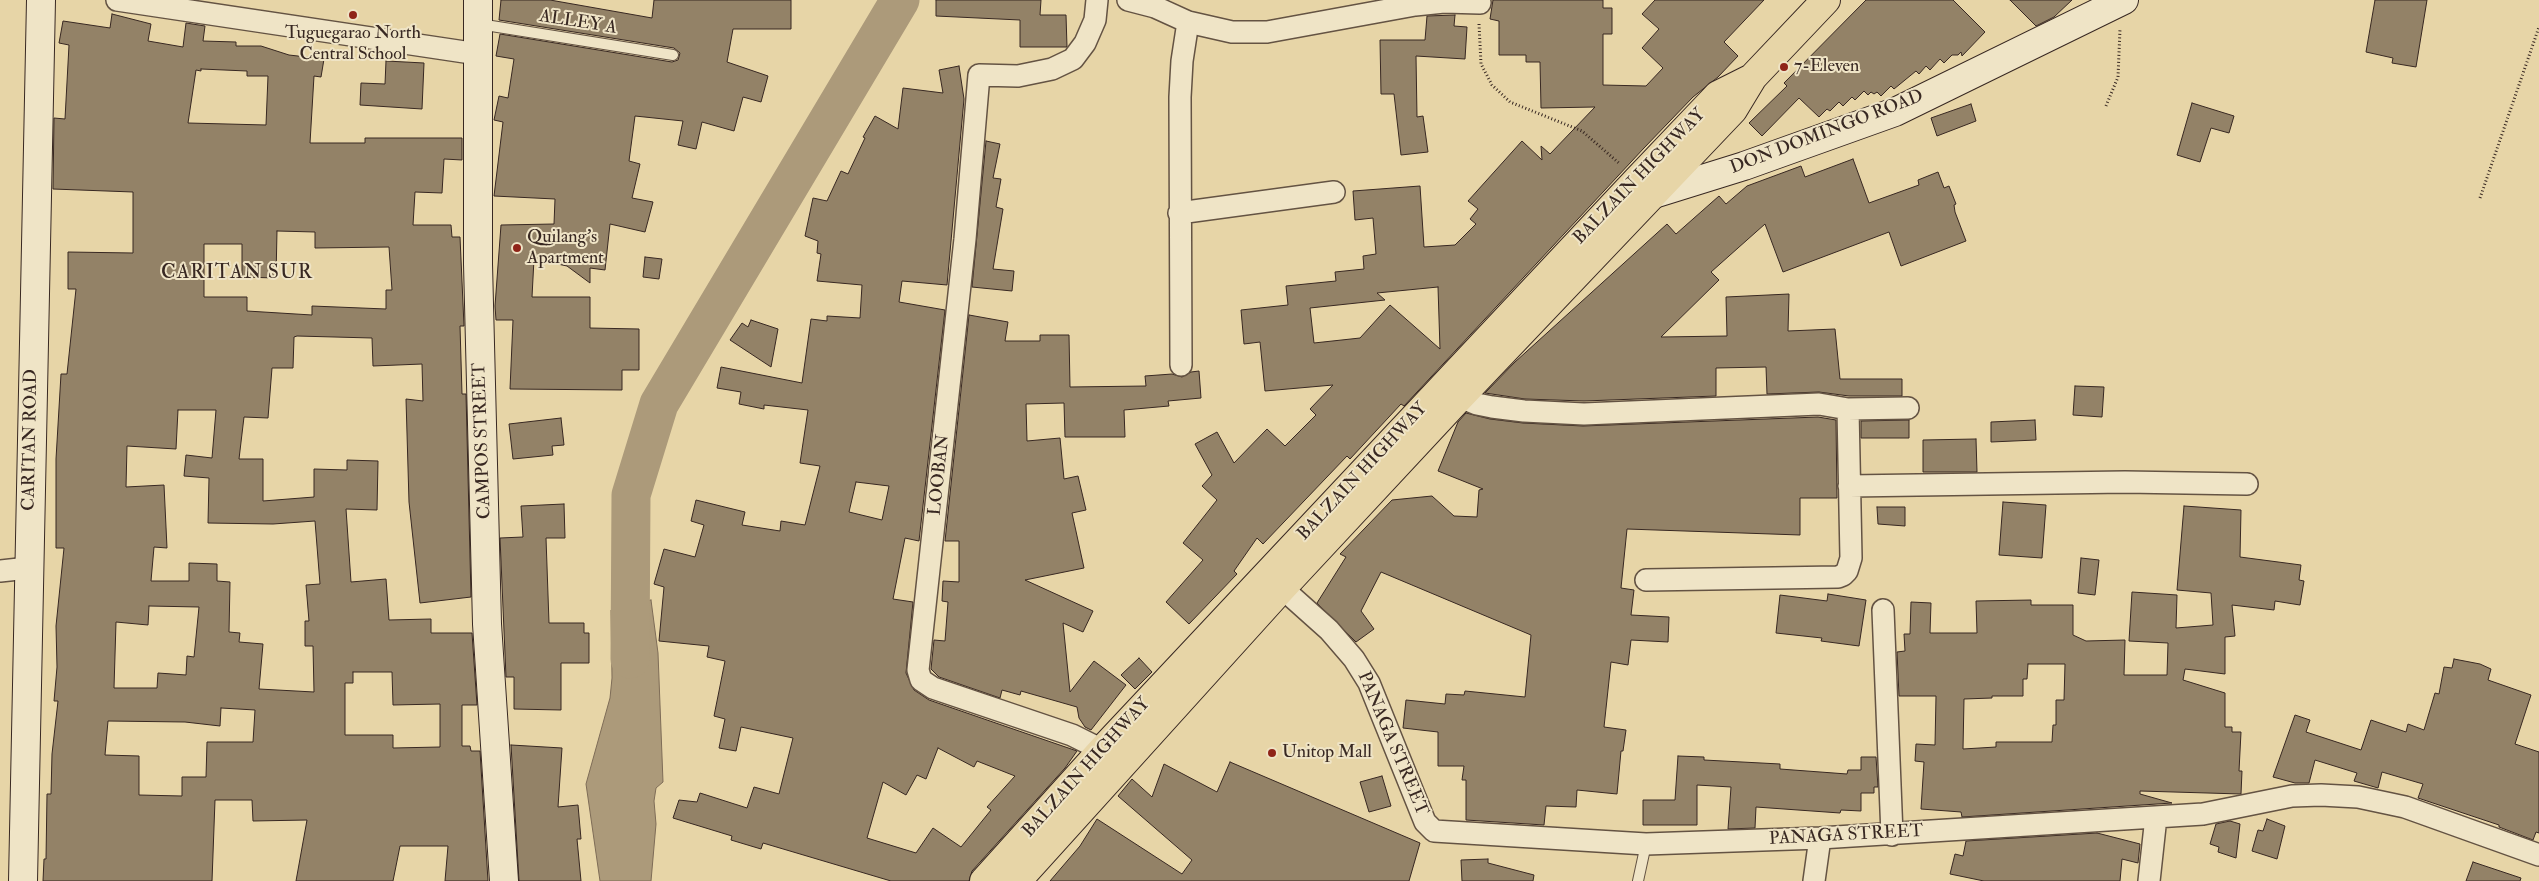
<!DOCTYPE html>
<style>
body{margin:0}
canvas{display:block;background:#e7d5a7}
</style>
<canvas width="2539" height="881"></canvas>
<script>
const context = document.querySelector('canvas').getContext('2d');
context.lineJoin = 'round';
function fillPath(path, color) {
  context.fillStyle = color;
  context.fill(path, 'evenodd');
}
function toPath(rows) {
  const path = new Path2D();
  for (const r of rows) {
    path.moveTo(r[0], r[1]);
    for (let i = 2; i < r.length; i += 2) path.lineTo(r[i], r[i + 1]);
  }
  return path;
}
function trace(path, color, width, dash) {
  context.strokeStyle = color;
  context.lineWidth = width;
  context.lineCap = dash ? 'butt' : 'round';
  context.setLineDash(dash || []);
  context.stroke(path);
}
function write(font, color, halo, rows, align = 'center') {
  context.font = font + ' "IM FELL Double Pica",serif';
  context.lineWidth = 4;
  context.setLineDash([]);
  context.textBaseline = 'middle';
  context.strokeStyle = halo;
  context.fillStyle = color;
  for (const [text, x, y, turn = 0] of rows) {
    context.save();
    context.translate(x, y);
    context.rotate((+turn || 0) * Math.PI / 180);
    context.textAlign = isNaN(turn) ? turn : align;
    if (halo) context.strokeText(text, 0, 0);
    context.fillText(text, 0, 0);
    context.restore();
  }
}
const water = toPath([
 [651,600,658,653,663,782,656,788,654,801,656,824,651,881,600,881,586,784,610,698,612,678,611,610,651,600]
]);
const river = toPath([
 [630,659,631,495,659,404,900,0]
]);
const building = toPath([
 [501,0,550,0,652,18,654,0,791,0,791,29,733,29,727,62,768,76,761,102,743,97,734,131,702,122,696,149,678,145,683,121,635,116,629,161,640,164,632,198,653,202,645,232,610,224,605,270,590,268,590,283,567,266,534,259,532,297,590,297,590,328,639,329,639,370,622,370,622,390,510,389,513,320,496,320,495,306,501,225,554,224,555,199,494,196,503,122,494,120,499,96,508,98,514,59,496,56,500,34,672,62,678,60,680,53,674,48,499,20,501,0],
 [936,0,1041,0,1040,15,1066,15,1067,47,1020,47,1020,20,936,16,936,0],
 [1493,0,1603,0,1603,8,1612,8,1612,34,1603,34,1603,85,1646,86,1663,68,1642,48,1659,29,1642,14,1655,0,1764,0,1724,42,1738,56,1718,77,1693,97,1644,148,1404,406,1401,404,1350,459,1347,456,1263,544,1257,538,1234,571,1237,574,1189,624,1166,602,1203,560,1183,543,1217,500,1202,486,1212,475,1195,444,1217,432,1234,463,1267,429,1285,446,1316,415,1310,409,1333,385,1265,391,1260,342,1244,344,1241,310,1288,305,1286,286,1336,281,1335,272,1364,269,1363,256,1376,254,1373,218,1355,220,1353,191,1420,186,1424,247,1455,245,1476,224,1470,219,1478,209,1468,201,1522,141,1542,160,1541,146,1550,154,1595,107,1541,108,1540,62,1526,62,1526,55,1499,55,1499,21,1490,19,1493,0],
 [1438,287,1440,349,1390,305,1360,338,1314,343,1310,308,1385,300,1377,293,1438,287],
 [1866,0,1953,0,1985,32,1962,56,1961,52,1958,55,1952,55,1944,63,1940,59,1930,70,1926,66,1919,74,1916,71,1894,89,1891,86,1881,96,1877,92,1874,94,1871,92,1868,95,1864,91,1855,100,1852,97,1843,106,1839,102,1830,111,1827,109,1819,117,1799,98,1762,136,1749,123,1787,86,1784,83,1866,0],
 [2010,0,2072,0,2054,17,2036,26,2010,0],
 [2375,0,2427,0,2416,67,2392,63,2393,58,2366,52,2375,0],
 [112,14,151,24,148,41,183,47,186,23,205,26,203,41,236,42,236,46,261,46,289,55,324,59,321,77,314,76,310,143,365,143,365,138,462,138,462,160,444,159,442,193,415,192,413,225,451,225,452,237,460,237,464,326,460,326,462,394,466,394,471,597,420,603,409,502,406,399,423,401,422,364,373,366,372,338,297,336,294,337,293,368,272,368,268,418,244,417,239,459,263,459,263,501,314,497,314,469,347,470,347,460,378,461,377,510,346,509,351,582,386,579,389,620,431,619,431,633,472,633,477,705,462,705,462,746,470,746,471,751,480,751,488,881,445,881,448,846,400,846,393,881,296,881,307,820,253,821,252,800,215,800,212,881,43,881,44,859,46,859,47,794,51,794,52,754,58,701,54,701,57,667,56,626,64,548,56,548,56,459,61,374,67,374,76,289,68,289,68,252,133,253,133,192,53,189,54,118,65,119,69,45,59,43,63,21,110,28,112,14],
 [201,69,247,71,247,76,268,76,266,125,188,123,196,70,201,71,201,69],
 [277,231,315,232,315,248,389,247,392,290,386,290,386,309,312,306,312,315,247,311,247,297,204,297,204,244,242,244,242,277,276,278,277,231],
 [178,410,216,410,212,458,186,455,184,476,209,478,208,523,273,524,315,521,320,584,306,585,309,621,305,621,305,646,313,646,314,692,259,689,263,644,239,642,240,633,229,632,230,582,217,581,217,564,189,563,189,581,151,581,154,547,167,548,164,485,126,487,127,446,176,449,178,410],
 [149,606,199,607,194,657,187,656,186,675,158,673,157,688,114,688,116,622,148,625,149,606],
 [353,672,392,672,393,705,440,704,440,747,393,748,393,735,345,735,345,683,353,683,353,672],
 [221,708,255,710,253,742,207,742,206,777,182,777,182,796,139,795,139,756,105,755,108,721,185,722,220,726,221,708],
 [1455,15,1454,26,1467,27,1465,59,1416,56,1417,117,1423,116,1428,152,1401,155,1394,94,1381,94,1380,40,1425,40,1427,16,1455,15],
 [386,61,424,63,422,109,360,105,361,83,385,84,386,61],
 [959,66,964,99,947,285,902,281,899,302,945,310,919,541,905,538,893,599,913,602,906,673,914,690,929,700,1077,751,1065,768,972,871,969,881,891,881,763,843,761,849,731,840,732,836,673,818,679,800,697,802,700,793,747,808,754,787,779,794,793,738,741,727,736,751,719,748,725,719,714,716,725,661,707,657,709,646,659,641,664,587,654,584,664,549,695,557,704,525,691,521,696,500,745,512,742,525,780,531,781,521,805,525,820,466,800,463,808,410,764,405,764,409,739,404,741,392,717,388,721,367,802,383,811,319,827,321,827,316,860,318,862,285,817,281,821,254,817,253,818,241,805,236,813,198,827,201,841,171,848,174,865,138,863,137,875,116,898,129,903,88,943,93,939,70,959,66],
 [856,482,889,486,882,520,849,512,856,482],
 [938,748,974,767,977,761,1015,776,987,807,991,810,961,847,933,828,916,853,867,838,883,782,906,795,917,775,926,779,938,748],
 [2192,103,2234,116,2229,133,2211,128,2200,162,2177,155,2192,103],
 [1971,104,1976,121,1937,136,1931,118,1971,104],
 [986,141,1000,144,993,178,1001,179,996,207,1003,209,993,269,1014,271,1012,291,972,287,986,141],
 [1853,159,1869,203,1919,185,1918,180,1938,172,1944,188,1949,186,1956,204,1954,205,1955,212,1966,241,1901,266,1889,232,1783,272,1765,224,1711,272,1719,280,1661,337,1727,336,1726,297,1789,294,1788,331,1835,329,1840,379,1902,379,1902,396,1849,396,1819,392,1767,394,1766,367,1716,368,1716,396,1584,401,1525,399,1485,393,1515,362,1667,224,1676,234,1719,196,1726,204,1747,186,1801,166,1805,177,1853,159],
 [645,257,662,259,659,279,643,277,645,257],
 [969,315,1008,322,1005,341,1040,341,1040,335,1069,335,1070,387,1146,386,1145,376,1172,374,1182,377,1191,372,1199,371,1201,398,1168,401,1169,406,1124,410,1125,437,1065,437,1064,403,1026,404,1027,441,1060,438,1064,479,1078,476,1086,510,1072,513,1084,568,1025,580,1093,611,1083,632,1063,623,1070,692,1094,661,1126,685,1091,730,1085,727,1079,718,1077,707,1021,691,1020,695,1002,690,1000,698,939,677,931,669,934,640,945,641,948,602,942,601,943,581,959,582,959,541,945,541,969,315],
 [751,320,778,329,771,367,730,340,742,323,748,327,751,320],
 [2075,386,2104,387,2102,417,2073,415,2075,386],
 [1466,413,1490,419,1523,423,1583,426,1818,417,1836,420,1837,498,1800,498,1800,535,1627,529,1621,588,1634,590,1631,615,1669,617,1668,642,1631,640,1628,665,1611,662,1604,727,1626,730,1623,751,1621,751,1617,794,1577,790,1576,807,1546,806,1544,825,1466,820,1466,780,1462,780,1464,766,1438,766,1438,732,1403,728,1406,700,1445,704,1446,694,1464,695,1465,691,1525,697,1531,635,1381,572,1361,611,1374,629,1356,642,1317,603,1346,557,1340,554,1392,500,1432,496,1454,516,1477,517,1479,490,1483,489,1438,471,1458,422,1466,413],
 [561,418,564,445,552,446,553,455,513,459,509,424,561,418],
 [1909,420,1909,438,1861,438,1861,421,1909,420],
 [2035,420,2036,440,1991,442,1991,422,2035,420],
 [1976,439,1977,472,1923,472,1923,440,1976,439],
 [2003,502,2046,505,2042,558,1999,555,2003,502],
 [564,504,565,538,546,538,549,623,584,623,584,633,589,633,589,663,561,663,561,710,514,709,514,677,506,677,500,538,523,537,521,506,564,504],
 [2184,506,2241,510,2240,557,2301,565,2299,580,2304,581,2300,605,2275,601,2274,610,2232,605,2235,636,2225,637,2225,674,2185,669,2183,680,2225,693,2225,727,2232,727,2232,732,2241,732,2239,771,2242,771,2241,794,2140,791,2140,794,2172,803,1962,817,1961,812,1921,809,1924,762,1915,761,1916,744,1935,745,1936,696,1899,696,1897,652,1905,651,1904,634,1910,634,1911,602,1931,603,1930,633,1977,633,1976,601,2031,600,2031,605,2073,605,2073,635,2086,641,2125,640,2124,675,2167,675,2168,643,2129,641,2132,592,2177,595,2176,628,2213,625,2211,593,2177,590,2184,506],
 [2028,664,2065,664,2064,700,2056,700,2056,725,2053,725,2052,742,1996,742,1996,747,1963,749,1964,699,1992,698,1992,696,2023,696,2023,679,2027,679,2028,664],
 [1877,507,1905,507,1905,526,1878,524,1877,507],
 [2081,558,2099,560,2095,595,2078,593,2081,558],
 [1828,594,1866,600,1859,646,1821,641,1822,638,1776,633,1780,595,1827,601,1828,594],
 [1139,658,1152,672,1135,689,1121,675,1139,658],
 [2454,659,2480,664,2491,669,2488,680,2531,695,2515,744,2539,752,2539,833,2536,832,2533,840,2499,827,2499,825,2418,798,2423,784,2382,772,2378,788,2354,781,2357,773,2315,760,2309,783,2295,783,2273,777,2295,715,2310,720,2306,732,2361,750,2371,720,2406,732,2408,724,2424,730,2435,693,2439,694,2444,667,2452,668,2454,659],
 [511,745,562,748,558,807,578,805,581,839,577,839,581,881,519,881,511,745],
 [1678,756,1704,757,1704,760,1780,764,1780,769,1847,774,1848,770,1861,770,1861,757,1876,757,1878,787,1874,787,1874,793,1861,793,1861,811,1841,810,1840,813,1756,807,1755,828,1728,829,1731,787,1697,785,1697,825,1643,825,1643,800,1675,800,1678,756],
 [1230,762,1420,843,1409,881,1050,881,1080,846,1097,819,1182,874,1192,860,1118,796,1132,779,1152,797,1164,764,1217,792,1230,762],
 [1382,776,1391,806,1369,812,1360,782,1382,776],
 [2267,819,2285,826,2277,859,2252,851,2258,830,2263,831,2267,819],
 [2230,821,2240,824,2236,858,2218,852,2219,847,2210,844,2216,824,2230,821],
 [2097,833,2140,844,2138,863,2122,859,2120,881,1984,881,1950,874,1955,854,1963,856,1966,841,2097,833],
 [1488,859,1488,863,1534,875,1533,881,1462,881,1461,860,1488,859],
 [2473,862,2521,878,2520,881,2466,881,2473,862]
]);
const path = toPath([
 [1479,24,1481,64,1492,85,1510,102,1582,131,1620,164],
 [2106,106,2118,77,2120,29],
 [2480,198,2539,27]
]);
const lane = toPath([
 [479,24,673,55],
 [1638,881,1646,844]
]);
const street = toPath([
 [117,0,478,54],
 [1097,0,1095,20,1085,43,1073,59,1052,69,1018,76,979,75,965,239,918,670,921,680,933,688,1072,735,1102,750],
 [1128,0,1155,7,1188,22,1232,32,1267,32,1415,5,1444,2,1480,3],
 [1179,213,1334,192],
 [1181,365,1180,97,1182,61,1188,22],
 [1460,397,1477,404,1492,407,1524,411,1584,414,1819,404,1848,409,1908,408],
 [1849,486,2125,482,2247,484],
 [0,571,28,568],
 [1646,580,1838,577,1843,575,1847,571,1851,558,1848,409],
 [1282,588,1329,630,1354,659,1369,683,1425,822,1434,831,1646,844,1820,838,2203,814,2292,796,2321,795,2358,797,2405,807,2539,855],
 [1883,610,1892,835],
 [1814,881,1820,838],
 [2149,881,2156,817]
]);
const secondary = toPath([
 [478,0,478,264,487,624,504,881],
 [1646,187,1654,194,1744,166,1895,112,2124,0],
 [23,881,41,0]
]);
const primary = toPath([
 [984,881,1102,750,1637,180,1718,95,1752,78],
 [1017,881,1282,588,1460,397,1733,110,1753,77,1826,0]
]);
const markers = [
 [353,15,5,"#8f2418"],
 [1784,67,5,"#8f2418"],
 [517,248,5,"#8f2418"],
 [1272,753,5,"#8f2418"]
];
const streetNames = [
 ["ALLEY A",578,23,9],
 ["DON DOMINGO ROAD",1827,133,-21],
 ["BALZAIN HIGHWAY",1640,177,-46],
 ["CARITAN ROAD",31,440,-89],
 ["CAMPOS STREET",483,441,-92],
 ["BALZAIN HIGHWAY",1363,472,-47],
 ["LOOBAN",940,475,-84],
 ["PANAGA STREET",1392,744,67],
 ["BALZAIN HIGHWAY",1087,768,-48],
 ["PANAGA STREET",1846,836,-3]
];
const poiNames = [
 ["Tuguegarao North",353,34,"center"],
 ["Central School",353,55,"center"],
 ["7-Eleven",1794,67],
 ["Quilang's",527,238],
 ["Apartment",527,259],
 ["Unitop Mall",1282,753]
];
const quarterNames = [
 ["CARITAN SUR",237,274]
];
fillPath(water, '#ac9a7a');
trace(water, '#7e6c57', 1);
trace(river, '#ac9a7a', 39);
fillPath(building, '#938267');
trace(building, '#382822', 1);
trace(lane, '#645343', 12);
trace(street, '#645343', 24);
trace(secondary, '#382822', 30);
trace(primary, '#382822', 30);
trace(path, '#382822', 3, [1, 2.5]);
trace(lane, '#efe4c6', 10);
trace(street, '#efe4c6', 21);
trace(secondary, '#efe4c6', 28);
trace(primary, '#e7d5a7', 28);
for (const [x, y, r, color] of markers) {
  const dot = new Path2D();
  dot.arc(x, y, r, 0, 2 * Math.PI);
  context.fillStyle = color;
  context.fill(dot);
  trace(dot, '#efe4c6', 2);
}
write('18px', '#382822', '#efe4c6', streetNames);
write('18px', '#382822', '#efe4c6', poiNames, 'left');
context.letterSpacing = '1px';
write('20px', '#382822', '#efe4c6', quarterNames);
context.letterSpacing = '0px';
</script>
